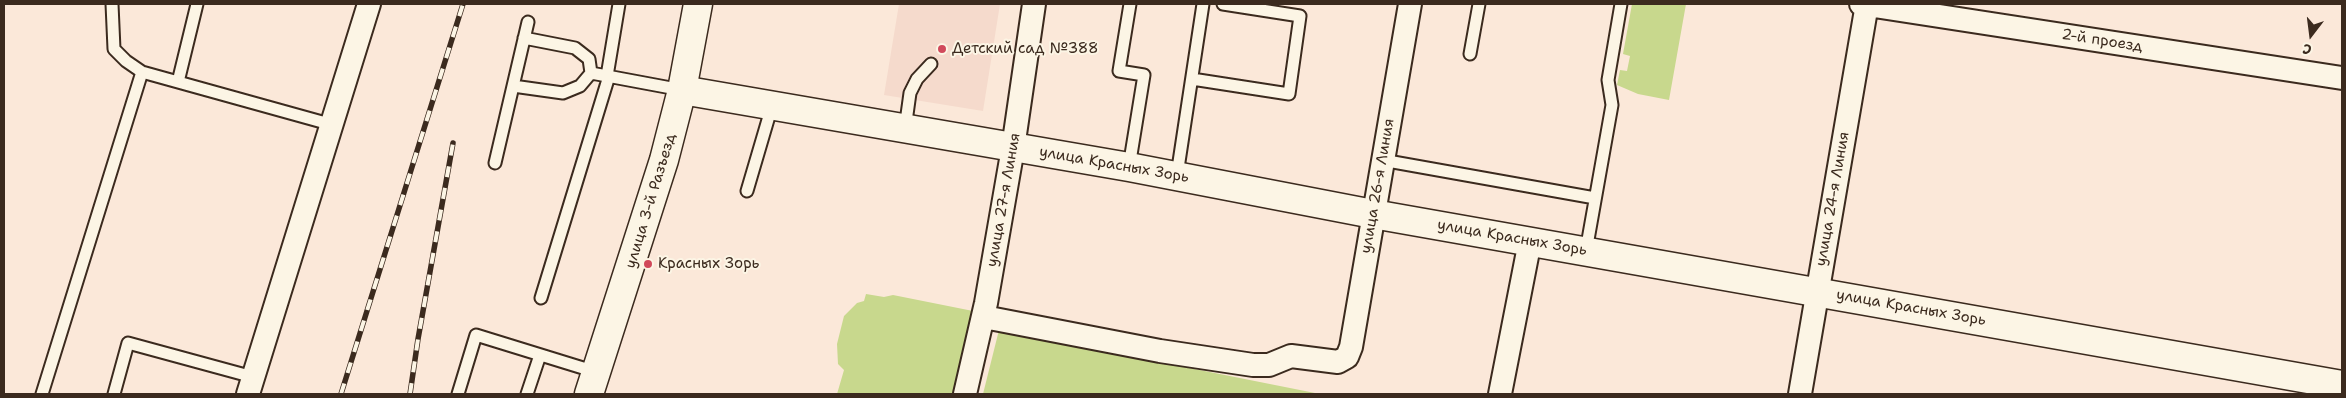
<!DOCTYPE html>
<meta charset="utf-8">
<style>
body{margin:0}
#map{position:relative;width:2346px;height:398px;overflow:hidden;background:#fbe8d9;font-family:"Shantell Sans",sans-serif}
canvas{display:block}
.frame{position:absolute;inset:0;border:5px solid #3b2a1e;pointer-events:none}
.north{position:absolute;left:2286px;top:10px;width:50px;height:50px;-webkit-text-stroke:4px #fcf5e5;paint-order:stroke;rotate:195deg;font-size:14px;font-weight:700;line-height:20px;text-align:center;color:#3b2a1e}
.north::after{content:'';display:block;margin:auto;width:18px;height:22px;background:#3b2a1e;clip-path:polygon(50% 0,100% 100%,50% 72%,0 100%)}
</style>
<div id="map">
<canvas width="2346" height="398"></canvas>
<div class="frame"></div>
<div class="north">С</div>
</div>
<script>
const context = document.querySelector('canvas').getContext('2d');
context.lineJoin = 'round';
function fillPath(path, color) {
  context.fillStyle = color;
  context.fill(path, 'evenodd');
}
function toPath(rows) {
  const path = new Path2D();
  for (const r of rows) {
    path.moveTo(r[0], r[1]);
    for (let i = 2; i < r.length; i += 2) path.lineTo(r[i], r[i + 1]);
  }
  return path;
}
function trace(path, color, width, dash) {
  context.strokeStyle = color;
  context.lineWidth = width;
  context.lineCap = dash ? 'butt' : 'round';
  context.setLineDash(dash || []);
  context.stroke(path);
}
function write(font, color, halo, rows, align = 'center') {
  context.font = font + ' "Shantell Sans",sans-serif';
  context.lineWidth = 4;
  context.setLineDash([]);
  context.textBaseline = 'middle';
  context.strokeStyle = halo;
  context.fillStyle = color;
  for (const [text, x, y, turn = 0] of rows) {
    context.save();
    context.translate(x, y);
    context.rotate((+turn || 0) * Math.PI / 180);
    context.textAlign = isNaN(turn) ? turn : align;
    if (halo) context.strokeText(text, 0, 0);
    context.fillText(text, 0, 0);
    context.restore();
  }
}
const built = toPath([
 [899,4,1000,4,983,111,884,95]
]);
const green = toPath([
 [1632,4,1686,4,1669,100,1638,94,1617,85,1620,70,1627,71,1630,56,1623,54],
 [866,294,884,297,893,295,978,312,957,394,837,394,844,370,838,364,837,344,844,316,857,303,864,301],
 [999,330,1320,394,983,394]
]);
const service = toPath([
 [112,4,114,49,126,61,142,72,333,125],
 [524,38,575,48,589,59,591,73],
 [1470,54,1479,4],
 [607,76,619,4],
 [1192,79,1289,94,1300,16,1223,4],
 [178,82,197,4],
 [513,86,563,93,580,86,591,73,682,90],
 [905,129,910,93,917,79,931,64],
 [1382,160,1595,198],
 [495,163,528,22],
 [1129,167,1144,75,1119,71,1130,4],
 [1177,175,1203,4],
 [747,191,772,106],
 [1586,251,1612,105,1608,80,1621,4],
 [541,298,609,76],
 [42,394,142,72],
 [114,394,128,343,253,377],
 [458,394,476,335,596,372],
 [527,394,540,355]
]);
const minor = toPath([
 [1861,4,2342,78],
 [984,317,1160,351,1253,365,1269,365,1291,356,1338,362,1347,357,1351,347,1410,4],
 [248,394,369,4],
 [965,394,986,303,1013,148,1034,4],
 [1500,394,1530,241],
 [1800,394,1867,4]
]);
const tertiary = toPath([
 [682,90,1129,167,1373,214,2342,385]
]);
const secondary = toPath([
 [589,394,664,160,682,90,698,4]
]);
const rail = toPath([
 [341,394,463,4],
 [410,394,418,339,453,143]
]);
const markers = [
 [942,49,5,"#d1495b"],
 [648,264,5,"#d1495b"]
];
const streetNames = [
 ["2-й проезд",2102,41,9],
 ["улица Красных Зорь",1114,165,10],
 ["улица 26-я Линия",1378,186,-80],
 ["улица 24-я Линия",1833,199,-80],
 ["улица 27-я Линия",1004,200,-80],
 ["улица 3-й Разъезд",651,201,-73],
 ["улица Красных Зорь",1512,238,10],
 ["улица Красных Зорь",1911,308,10]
];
const poiNames = [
 ["Детский сад №388",952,49],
 ["Красных Зорь",658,264]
];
fillPath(built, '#f5dacc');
fillPath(green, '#c8d88d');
trace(service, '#3b2a1e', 15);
trace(minor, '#3b2a1e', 26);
trace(tertiary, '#3b2a1e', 31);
trace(secondary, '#3b2a1e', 31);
trace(service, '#fcf5e5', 11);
trace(minor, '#fcf5e5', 22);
trace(tertiary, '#fcf5e5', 28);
trace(secondary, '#fcf5e5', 28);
trace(rail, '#3b2a1e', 5.5);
trace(rail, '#fcf5e5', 4, [11]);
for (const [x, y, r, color] of markers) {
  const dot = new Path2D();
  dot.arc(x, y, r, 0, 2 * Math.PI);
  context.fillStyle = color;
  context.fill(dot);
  trace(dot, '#fcf5e5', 2);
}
write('15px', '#3b2a1e', '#fcf5e5', streetNames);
write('15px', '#3b2a1e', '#fcf5e5', poiNames, 'left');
</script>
